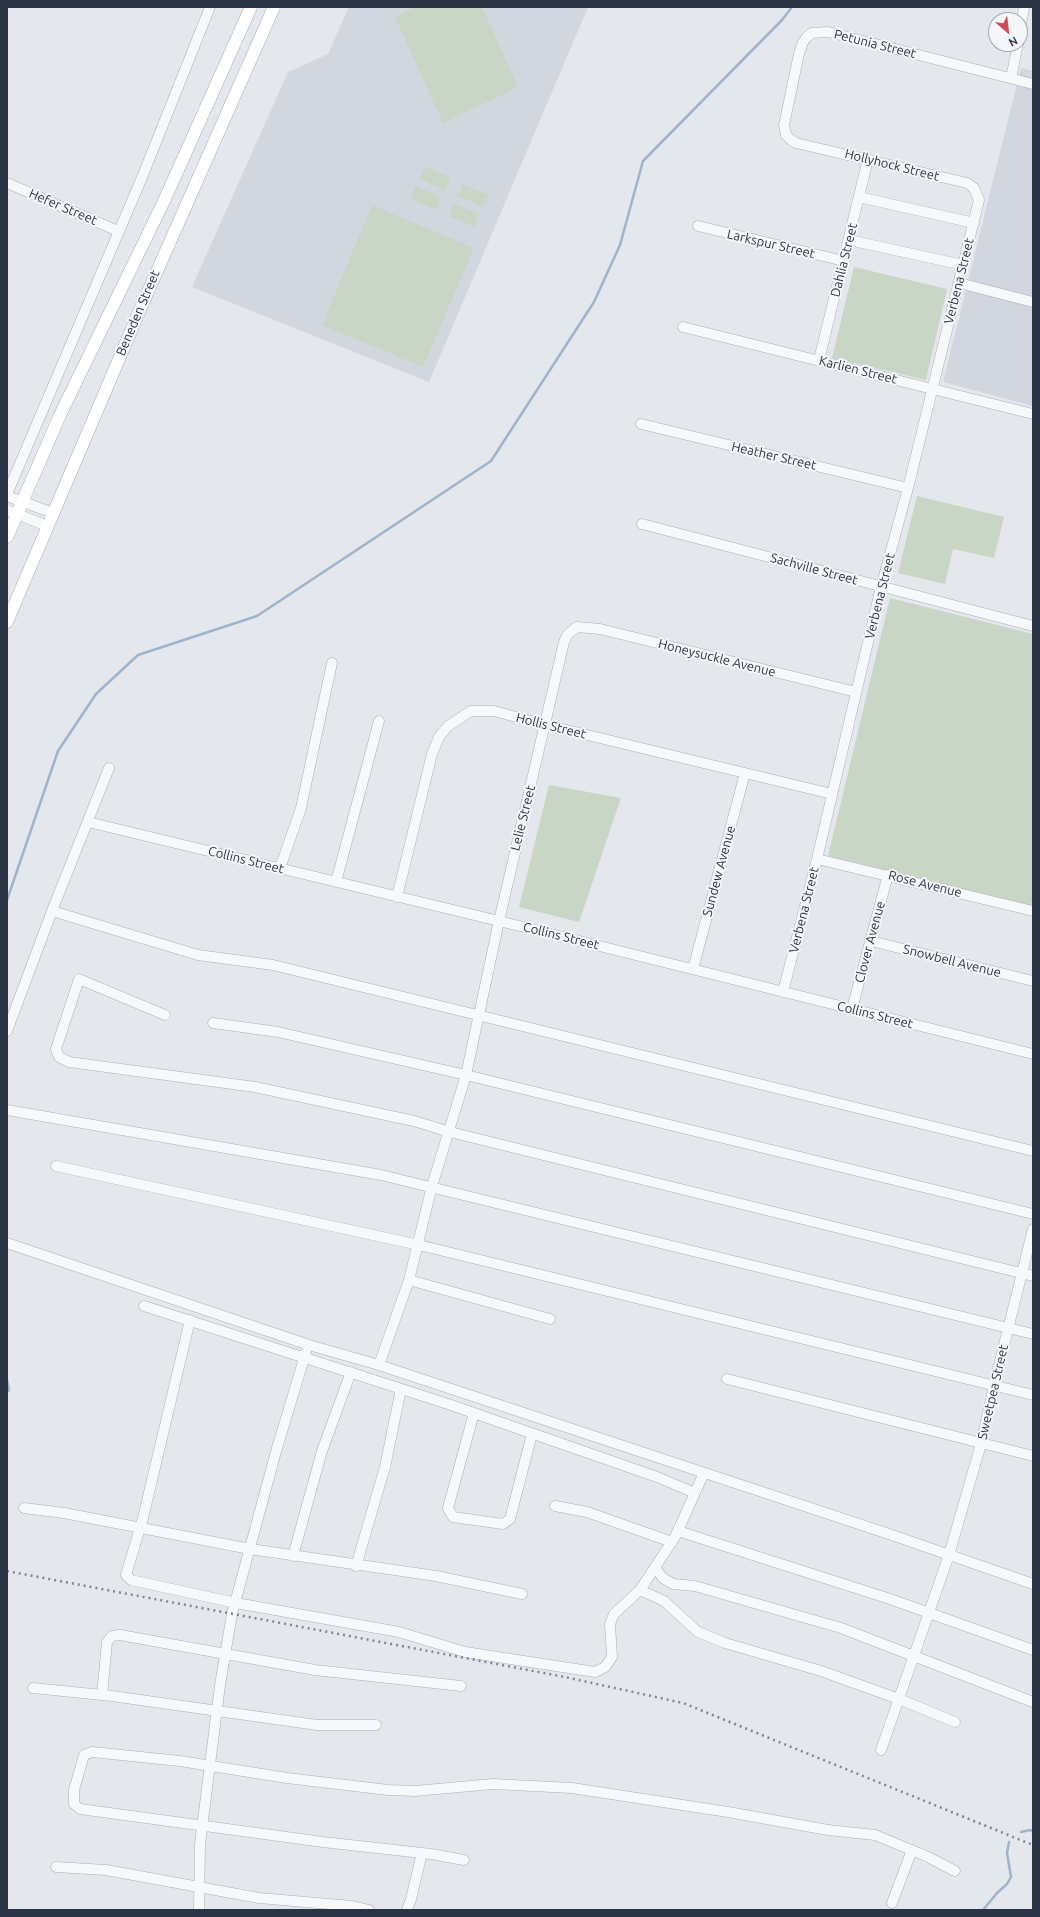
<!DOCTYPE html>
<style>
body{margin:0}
#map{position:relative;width:1040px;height:1917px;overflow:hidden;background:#e4e7ec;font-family:Ubuntu,sans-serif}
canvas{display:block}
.frame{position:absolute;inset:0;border:8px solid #2b3445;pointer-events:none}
.north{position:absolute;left:988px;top:12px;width:40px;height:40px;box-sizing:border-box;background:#f4f6f9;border:1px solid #a4a8b1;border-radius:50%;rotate:152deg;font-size:11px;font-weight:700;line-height:16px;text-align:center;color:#2b3445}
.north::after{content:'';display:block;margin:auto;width:14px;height:18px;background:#d1495b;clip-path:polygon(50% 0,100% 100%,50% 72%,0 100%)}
</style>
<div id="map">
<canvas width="1040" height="1917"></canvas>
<div class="frame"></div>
<div class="north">N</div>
</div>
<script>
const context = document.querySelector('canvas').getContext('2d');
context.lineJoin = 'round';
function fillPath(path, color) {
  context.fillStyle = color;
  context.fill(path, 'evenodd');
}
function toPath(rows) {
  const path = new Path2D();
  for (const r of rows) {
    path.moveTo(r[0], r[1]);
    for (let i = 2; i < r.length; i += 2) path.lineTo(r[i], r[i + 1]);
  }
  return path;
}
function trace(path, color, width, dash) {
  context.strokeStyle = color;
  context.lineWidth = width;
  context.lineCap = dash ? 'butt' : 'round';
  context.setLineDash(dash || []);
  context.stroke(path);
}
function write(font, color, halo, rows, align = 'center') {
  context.font = font + ' Ubuntu,sans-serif';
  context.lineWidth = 4;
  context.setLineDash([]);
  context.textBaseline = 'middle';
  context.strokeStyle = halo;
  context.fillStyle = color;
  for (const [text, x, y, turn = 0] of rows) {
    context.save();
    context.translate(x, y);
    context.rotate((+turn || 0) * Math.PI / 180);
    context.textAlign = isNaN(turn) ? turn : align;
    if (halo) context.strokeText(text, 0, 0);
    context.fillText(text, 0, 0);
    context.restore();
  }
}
const built = toPath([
 [349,7,588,7,429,382,192,287,288,72,328,54],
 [1021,68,1033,71,1033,406,943,382]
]);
const green = toPath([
 [416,7,482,7,518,87,443,123,395,17],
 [425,167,450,177,445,190,420,179],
 [463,184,488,195,483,207,458,196],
 [416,186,441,197,436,210,411,199],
 [454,204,479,214,474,227,449,216],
 [372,205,474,248,423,367,322,325],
 [854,267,947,289,926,380,832,358],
 [917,496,1004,517,994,558,953,549,945,584,898,573],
 [890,598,1033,634,1033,906,828,856],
 [549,785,621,798,579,922,519,907]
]);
const stream = toPath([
 [7,900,58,751,96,694,138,655,257,616,491,461,594,302,620,245,643,161,782,20,792,7],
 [7,1380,9,1390,7,1392],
 [1021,1832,1030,1830,1033,1831],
 [983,1910,997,1893,1007,1884,1011,1877,1007,1853,1009,1842]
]);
const minor = toPath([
 [1020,31,1024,7],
 [1011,78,1018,44],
 [7,183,118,231],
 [859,197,974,223],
 [698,226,844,261],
 [849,240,963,265],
 [959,283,1033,302],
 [683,327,1033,414],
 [819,360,868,159],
 [641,424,908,488],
 [7,494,143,175,210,7],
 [7,496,53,513],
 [7,510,47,526],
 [642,524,1033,626],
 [88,822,499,921,1033,1054],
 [817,859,1033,911],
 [280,868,301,808,332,663],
 [336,882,379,721],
 [397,897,432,754,439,737,448,726,471,711,494,711,546,725,832,794],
 [52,911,198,955,273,965,1033,1151],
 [871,941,1033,981],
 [693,969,745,773],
 [783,992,817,859,881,587,908,488,979,200,974,188,967,183,796,143,790,139,786,135,784,125,799,54,803,42,807,37,812,33,828,32,1033,84],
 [852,1009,888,875],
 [165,1015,79,979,56,1049,59,1057,69,1062,255,1087,414,1121,450,1132,1033,1276],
 [213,1023,278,1032,466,1075,1033,1214],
 [7,1031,52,911,109,768],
 [7,1110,381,1175,1033,1334],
 [56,1166,419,1245,1033,1395],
 [7,1243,309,1345,379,1365,889,1534,1033,1584],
 [409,1280,550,1319],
 [144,1306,448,1404,657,1477,695,1493],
 [190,1320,143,1518,126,1575,131,1580,236,1603,399,1632,465,1652,595,1672,605,1667,612,1657,610,1624,614,1614,640,1590,675,1537,704,1473],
 [379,1365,409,1280,432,1186,466,1075,499,921,564,642,568,634,577,627,600,629,856,692],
 [727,1379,1033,1456],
 [474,1413,448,1508,453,1517,503,1524,510,1519,532,1434],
 [555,1506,587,1512,672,1542],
 [24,1508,64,1513,250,1549,436,1576,522,1594],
 [678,1531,890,1599,1033,1650],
 [293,1556,322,1451,351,1372],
 [356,1566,385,1467,401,1389],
 [655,1568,663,1578,673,1584,695,1586,841,1628,1033,1702],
 [640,1590,664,1601,698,1632,725,1643,821,1671,899,1699,955,1722],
 [33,1688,112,1696,317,1725,376,1725],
 [102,1695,107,1642,112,1636,120,1635,315,1670,461,1686],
 [881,1750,949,1555,981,1444,994,1385,1033,1229],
 [464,1860,431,1854,323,1842,80,1809,74,1804,74,1790,84,1755,92,1752,180,1761,287,1778,388,1790,415,1791,493,1784,572,1788,728,1812,828,1830,875,1835,926,1856,955,1871],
 [56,1867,106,1870,259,1898,352,1906,369,1910],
 [892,1903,912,1850],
 [199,1910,200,1844,220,1685,232,1614,277,1448,306,1352],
 [407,1910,411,1899,422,1853]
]);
const major = toPath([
 [7,537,60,415,164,201,251,7],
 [7,622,142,305,274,7]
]);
const rail = toPath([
 [7,1571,565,1677,683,1703,1033,1845]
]);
const streetNames = [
 ["Petunia Street",875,44,14],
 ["Hollyhock Street",892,165,14],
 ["Hefer Street",63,207,23],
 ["Larkspur Street",771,244,13],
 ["Dahlia Street",844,260,-76],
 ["Verbena Street",959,281,-76],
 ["Beneden Street",138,313,-67],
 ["Karlien Street",858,370,14],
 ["Heather Street",774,456,13],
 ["Sachville Street",814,569,15],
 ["Verbena Street",880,596,-76],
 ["Honeysuckle Avenue",717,658,14],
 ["Hollis Street",551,726,14],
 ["Lelie Street",523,818,-76],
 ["Collins Street",246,860,14],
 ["Sundew Avenue",719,871,-75],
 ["Rose Avenue",925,884,14],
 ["Verbena Street",804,910,-76],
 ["Collins Street",561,936,14],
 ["Clover Avenue",870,942,-75],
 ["Snowbell Avenue",952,961,14],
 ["Collins Street",875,1015,14],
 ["Sweetpea Street",993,1392,-77]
];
fillPath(built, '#d2d6de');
fillPath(green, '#c9d6c5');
trace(stream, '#9fb4cc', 2.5);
trace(minor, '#a9aeb7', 11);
trace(major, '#a3abb8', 13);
trace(minor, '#f7f8fa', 10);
trace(major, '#fff', 12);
trace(rail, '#7d8696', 2.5, [2, 4]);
write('13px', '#2b3445', '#f4f6f9', streetNames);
</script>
